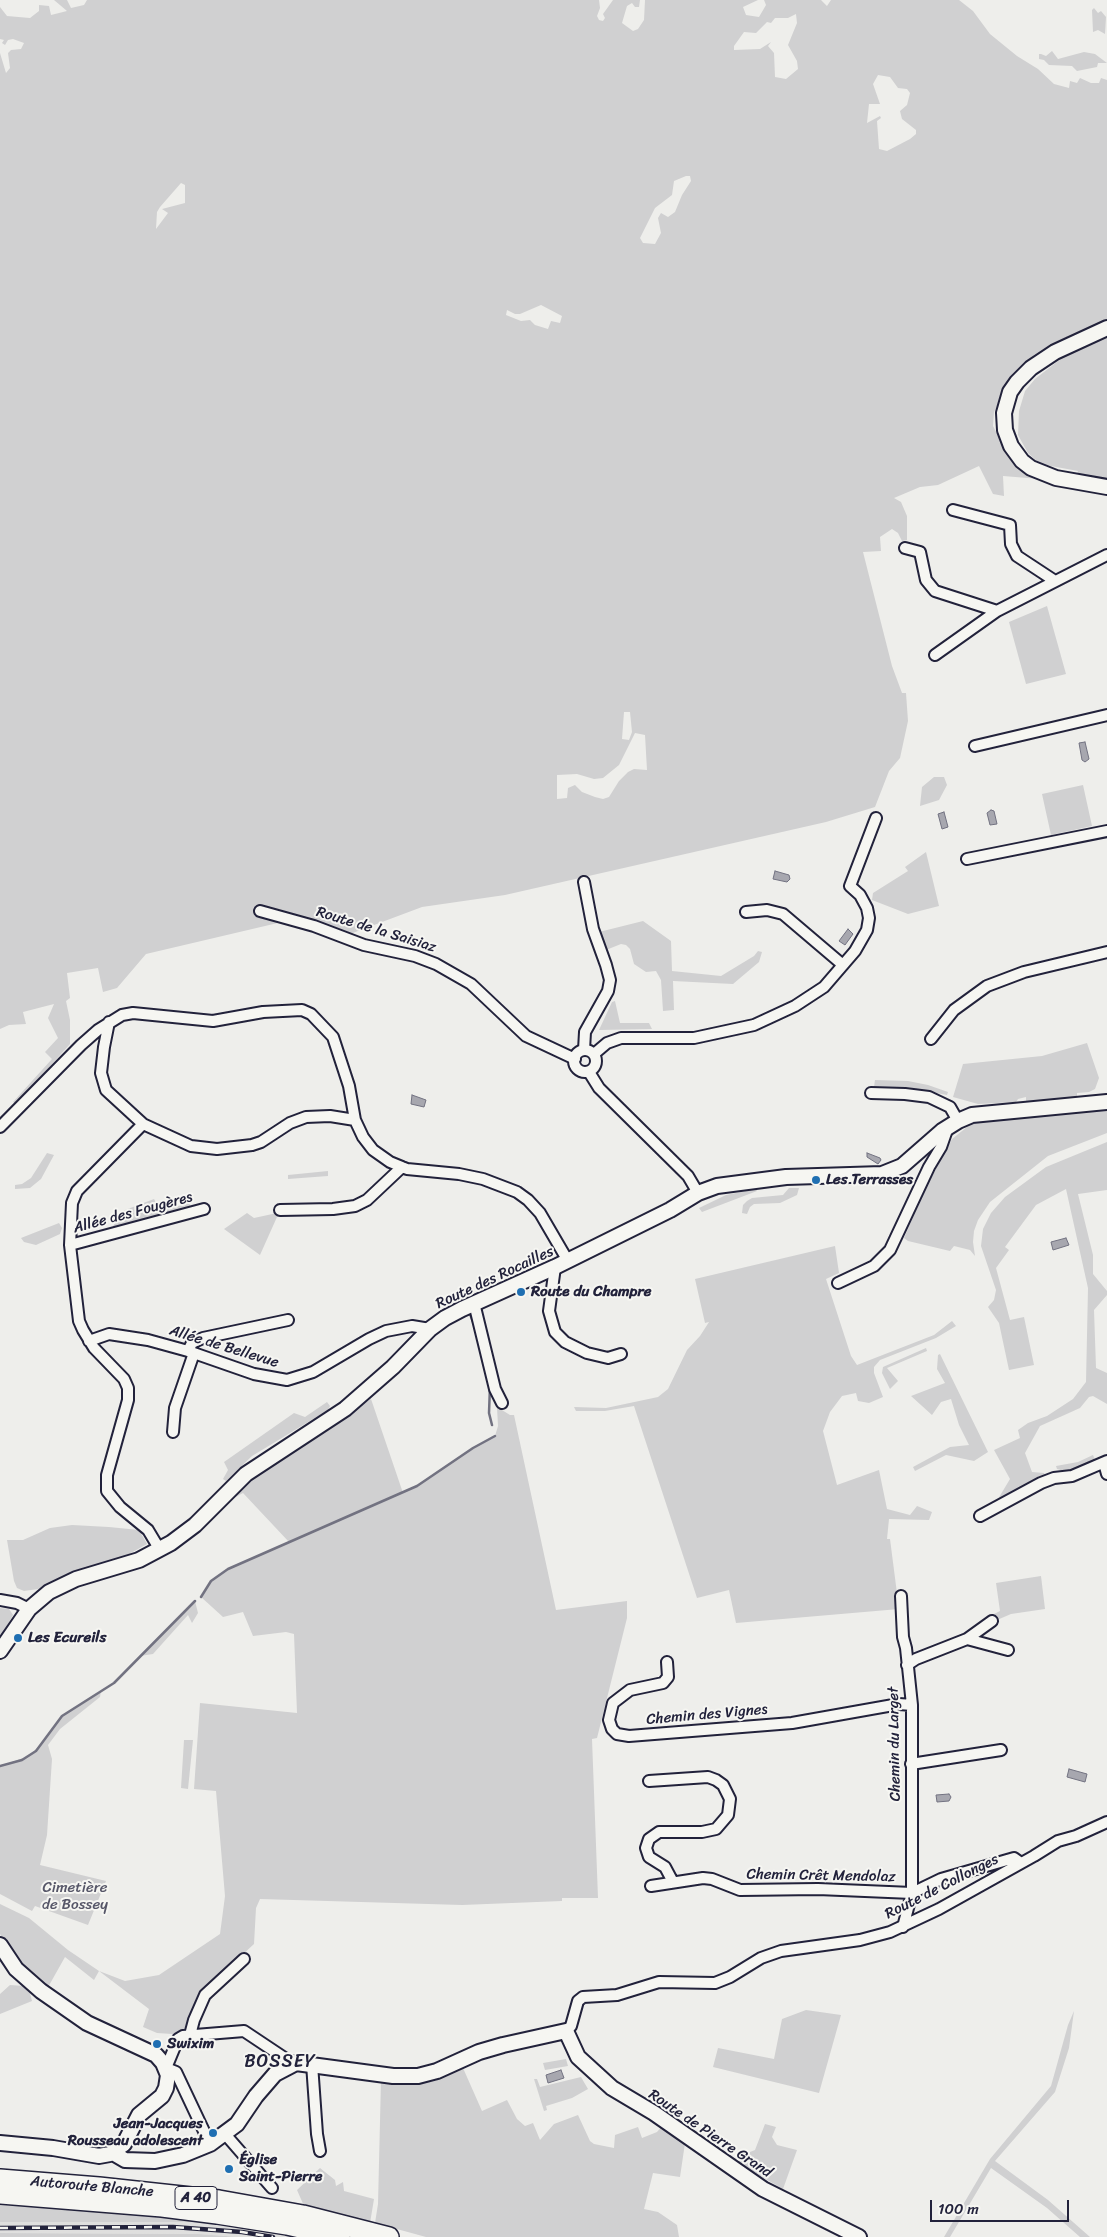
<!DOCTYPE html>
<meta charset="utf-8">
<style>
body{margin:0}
#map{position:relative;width:1107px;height:2237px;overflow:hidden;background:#eeeeeb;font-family:Sriracha,sans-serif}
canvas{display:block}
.scale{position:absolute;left:930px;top:2200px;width:139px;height:22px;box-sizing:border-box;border:2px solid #22223b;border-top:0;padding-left:6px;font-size:15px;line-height:18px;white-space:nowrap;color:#22223b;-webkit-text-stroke:4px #f6f6f2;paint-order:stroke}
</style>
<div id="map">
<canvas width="1107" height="2237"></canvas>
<div class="scale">100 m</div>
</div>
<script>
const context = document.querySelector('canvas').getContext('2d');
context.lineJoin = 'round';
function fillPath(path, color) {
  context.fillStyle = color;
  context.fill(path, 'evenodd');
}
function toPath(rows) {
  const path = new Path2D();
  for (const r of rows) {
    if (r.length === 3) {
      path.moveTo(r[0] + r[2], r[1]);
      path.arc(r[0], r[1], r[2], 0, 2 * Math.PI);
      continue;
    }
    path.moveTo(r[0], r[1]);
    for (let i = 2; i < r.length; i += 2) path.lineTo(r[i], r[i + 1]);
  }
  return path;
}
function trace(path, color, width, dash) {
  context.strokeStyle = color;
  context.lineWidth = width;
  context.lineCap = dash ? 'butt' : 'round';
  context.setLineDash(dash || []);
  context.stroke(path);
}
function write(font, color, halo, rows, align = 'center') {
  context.font = font + ' Sriracha,sans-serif';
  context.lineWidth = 4;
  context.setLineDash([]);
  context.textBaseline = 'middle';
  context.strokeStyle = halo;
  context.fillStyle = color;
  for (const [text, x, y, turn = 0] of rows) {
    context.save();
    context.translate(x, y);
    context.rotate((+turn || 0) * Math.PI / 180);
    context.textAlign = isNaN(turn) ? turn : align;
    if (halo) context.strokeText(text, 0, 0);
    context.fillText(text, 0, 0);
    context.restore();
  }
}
const built = toPath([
 [0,2222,203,2222,247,2227,299,2237,239,2237,199,2234,0,2233]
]);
const green = toPath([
 [54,0,67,0,71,8,84,5,87,0,599,0,600,8,597,16,599,20,603,21,605,18,603,14,613,0,640,0,639,7,635,7,632,3,627,6,622,23,633,31,638,29,644,20,645,0,758,0,743,7,746,15,759,17,766,5,764,0,821,0,827,6,831,0,959,0,973,11,990,34,1017,56,1038,69,1054,84,1069,88,1070,81,1077,83,1080,78,1091,83,1099,83,1101,78,1107,80,1107,320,1051,344,1034,355,1012,377,994,412,993,426,1006,451,1019,467,1040,479,1003,476,1004,496,993,494,979,466,938,485,920,487,894,498,901,502,907,516,907,540,902,541,898,533,892,529,880,537,881,551,863,552,892,666,902,693,906,693,908,721,900,758,889,771,875,807,826,822,505,895,422,907,350,934,281,915,282,922,146,954,117,988,103,992,98,968,67,973,70,998,66,1001,70,1020,70,1044,16,1104,13,1102,52,1059,45,1052,58,1038,48,1018,54,1004,23,1012,26,1024,9,1025,0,1029,0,53,6,73,10,68,8,53,11,50,21,49,24,43,13,39,8,40,5,45,2,43,4,40,0,39,0,7,7,16,30,18,39,11,39,5,49,6,51,15,67,11],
 [796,14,797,23,788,45,797,61,798,69,786,79,775,77,774,53,768,46,771,42,760,49,734,50,734,46,744,32,756,33,767,22,771,23,775,18,788,18],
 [878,75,890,77,898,88,907,89,910,93,907,105,900,111,902,119,916,130,916,134,910,139,887,151,879,149,877,121,881,118,880,116,867,123,869,104,880,104,873,84],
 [686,176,690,176,691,181,682,195,675,212,668,217,661,213,658,218,661,233,655,244,643,243,640,238,655,208,672,195,674,181],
 [181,183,185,185,185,203,162,209,168,213,156,229,157,212,160,207],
 [541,305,562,316,560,323,551,321,548,329,535,325,530,320,521,321,506,315,507,310,515,314,520,314],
 [624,712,630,712,632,732,629,740,622,739],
 [635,733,645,735,647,770,634,769,628,772,619,781,609,797,603,799,595,797,582,792,575,785,568,788,567,798,557,799,557,775,577,774,594,779,603,778,619,765],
 [1094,8,1098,13,1101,11,1106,17,1105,34,1098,30,1093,32,1092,10],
 [1052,51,1058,59,1084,52,1095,54,1107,63,1098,63,1097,67,1077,71,1072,66,1049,65,1044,60,1039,59,1039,54,1041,54,1046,56],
 [1107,337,1107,479,1077,474,1078,471,1040,464,1028,453,1018,435,1019,411,1025,391,1035,379,1067,354],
 [1047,606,1066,674,1026,684,1009,622],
 [934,777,944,777,947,785,939,800,920,806,922,787],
 [1083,785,1092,826,1051,835,1042,794],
 [926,852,939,906,908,914,872,900,873,893,908,871,905,867],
 [643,921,671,941,672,971,721,976,754,956,758,951,762,952,759,962,733,984,673,981,674,1010,663,1011,661,980,656,971,646,972,634,964,630,949,626,945,621,944,606,950,599,932],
 [615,1001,620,1023,649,1023,652,1029,599,1030,612,1002],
 [1087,1043,1099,1078,1095,1089,1089,1092,1077,1093,1077,1097,1026,1102,1026,1097,1018,1099,1016,1102,978,1104,953,1097,963,1064,1042,1056],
 [875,1080,908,1081,928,1085,948,1092,947,1095,906,1087,874,1087],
 [1104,1110,1107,1110,1107,1133,1048,1156,990,1202,978,1220,974,1231,973,1242,975,1256,970,1250,954,1246,950,1251,908,1241,904,1238,925,1189,952,1139,967,1127,975,1123],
 [1107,1142,1107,1190,1078,1194,1093,1255,1093,1274,1107,1291,1107,1295,1094,1310,1096,1368,1107,1373,1107,1404,1093,1396,1089,1397,1080,1408,1040,1426,1025,1453,1032,1472,1044,1473,1045,1475,999,1501,998,1499,1010,1479,994,1450,1020,1438,1018,1430,1028,1423,1047,1416,1073,1399,1086,1382,1088,1288,1066,1189,1036,1205,1005,1247,1009,1250,996,1268,1010,1320,1024,1317,1034,1365,1009,1370,999,1323,988,1307,994,1300,996,1290,981,1246,983,1229,991,1213,1005,1197,1046,1167],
 [47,1153,54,1155,41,1179,30,1188,15,1189,15,1185,22,1184,31,1178],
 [328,1171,328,1176,288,1179,288,1175],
 [789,1188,799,1188,797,1195,780,1203,754,1204,750,1207,747,1214,742,1213,743,1205,747,1201,752,1198,783,1195],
 [756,1189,757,1191,702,1212,699,1208,726,1195],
 [154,1199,161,1211,189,1203,191,1207,113,1229,113,1226,125,1210],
 [247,1213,254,1218,277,1213,277,1217,260,1255,224,1229],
 [59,1223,62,1228,60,1234,36,1245,24,1242,21,1238],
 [835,1246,839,1273,826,1279,851,1356,857,1365,934,1335,952,1321,956,1326,936,1338,880,1360,874,1367,874,1373,883,1397,869,1403,858,1401,856,1393,842,1396,830,1412,823,1431,837,1485,879,1470,887,1509,910,1515,917,1506,932,1512,929,1520,889,1519,887,1539,890,1539,899,1609,736,1623,729,1590,697,1598,634,1406,605,1411,576,1411,574,1407,606,1408,658,1397,668,1389,687,1350,700,1336,709,1322,705,1323,695,1279],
 [926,1348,927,1351,887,1368,898,1381,890,1389,882,1373,883,1367],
 [940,1354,988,1452,974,1461,946,1455,915,1471,913,1467,950,1447,969,1445,959,1425,951,1399,941,1402,932,1415,911,1396,945,1383,937,1369,938,1355],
 [371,1399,403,1493,417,1486,473,1448,495,1436,498,1426,497,1407,510,1415,514,1415,556,1610,627,1601,627,1618,597,1738,592,1739,598,1898,562,1898,562,1901,462,1905,260,1899,256,1908,254,1944,215,1980,187,2027,181,2032,172,2034,157,2033,143,2027,149,2009,99,1971,94,1980,65,1957,47,1989,17,1962,0,1934,0,1904,29,1918,68,1950,99,1971,125,1981,159,1975,220,1934,225,1896,216,1791,194,1789,200,1703,297,1713,294,1634,286,1632,253,1636,243,1612,223,1617,201,1597,211,1581,228,1569,289,1542,243,1493,230,1500,229,1498,255,1477],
 [327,1402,330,1406,328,1410,252,1456,226,1481,223,1479,228,1470,224,1462,294,1413,305,1417],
 [1093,1455,1095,1460,1075,1470,1068,1472,1057,1469,1056,1466,1078,1462],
 [72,1525,109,1527,139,1530,147,1544,129,1554,38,1589,24,1591,17,1588,14,1581,7,1540,23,1540,50,1528],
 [1041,1576,1045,1609,1011,1614,997,1620,994,1614,1000,1611,996,1583],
 [195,1601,198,1613,192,1623,188,1615,153,1654,140,1656,150,1648],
 [0,1608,9,1609,13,1615,0,1638],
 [101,1691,100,1697,60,1729,48,1745,52,1759,47,1835,40,1865,106,1881,88,1925,35,1906,32,1911,0,1894,0,1766,29,1756,45,1740,62,1716],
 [184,1740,193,1740,188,1789,181,1788],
 [10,1985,24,1986,29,1989,32,2001,0,2014,0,1994],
 [806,2010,841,2015,819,2093,713,2067,718,2048,774,2059,782,2019],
 [1074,2011,1069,2048,1055,2092,995,2161,1048,2200,1090,2237,1080,2237,1047,2208,991,2168,950,2237,944,2237,990,2159,1051,2086,1068,2025],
 [566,2059,568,2066,545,2070,543,2063],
 [463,2068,482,2111,507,2100,517,2119,525,2126,533,2123,540,2140,554,2124,578,2115,590,2141,594,2144,614,2148,615,2135,638,2127,642,2138,657,2132,662,2126,685,2143,680,2177,653,2173,644,2209,658,2212,677,2225,679,2237,426,2237,375,2223,378,2204,381,2080,410,2084,435,2081],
 [581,2077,588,2089,572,2098,546,2106,547,2110,544,2111,534,2079,537,2079,540,2087],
 [765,2124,776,2127,772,2137,777,2145,797,2150,783,2189,734,2161,735,2158,755,2150],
 [320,2168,335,2180,336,2186,343,2182,344,2191,374,2199,370,2223,304,2206,297,2190],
 [0,2205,115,2210,203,2222,0,2222],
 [0,2233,199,2234,239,2237,0,2237]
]);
const water = toPath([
 [1085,742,1089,759,1085,762,1082,760,1079,743,1085,742],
 [991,810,994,811,997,824,990,825,987,813,991,810],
 [944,812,948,827,942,829,938,814,944,812],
 [775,871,789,875,790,879,787,882,773,879,775,871],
 [848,929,853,934,845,945,839,941,848,929],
 [412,1095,426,1100,424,1107,411,1104,412,1095],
 [867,1153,880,1158,881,1160,878,1164,867,1157,867,1153],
 [1066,1238,1069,1245,1053,1250,1051,1242,1066,1238],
 [1069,1769,1087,1774,1085,1782,1067,1777,1069,1769],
 [949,1794,951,1797,949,1801,937,1802,936,1795,949,1794],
 [561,2070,564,2078,548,2083,546,2075,561,2070]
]);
const stream = toPath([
 [470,1314,475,1327],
 [490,1386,489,1413,492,1425],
 [201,1597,211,1581,228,1569,417,1486,473,1448,495,1436],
 [0,1766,22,1760,36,1751,62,1716,114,1683,195,1601]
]);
const street = toPath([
 [953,510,1010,525,1011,544,1017,556,1055,581],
 [905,548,920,552,926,580,935,591,997,611],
 [935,655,997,611,1107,555],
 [975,746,1107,715],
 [967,859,1107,831],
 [260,911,314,926,364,945,415,956,436,964,471,984,526,1036,575,1059],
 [746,912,767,910,783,914,843,965],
 [109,1022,104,1047,101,1073,106,1090,143,1124,191,1146,217,1149,252,1145,261,1142,290,1123,306,1117,330,1116,355,1120],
 [931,1039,954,1010,987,986,1024,972,1107,952],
 [585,1061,11],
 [584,1050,585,1032,608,991,610,980,606,965,593,929,584,882],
 [594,1054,607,1043,621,1038,694,1038,754,1025,795,1006,824,987,855,951,867,930,869,918,867,908,860,895,850,886,876,818],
 [589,1072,599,1088,688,1176,698,1193],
 [871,1093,905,1094,929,1097,950,1107,958,1121],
 [143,1124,77,1191,72,1203,70,1245,79,1321,83,1330,94,1348,124,1379,128,1388,128,1400,107,1475,107,1491,120,1507,148,1530,160,1550],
 [0,1127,81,1045,98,1030,122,1015,133,1013,213,1021,263,1012,302,1010,311,1014,333,1037,349,1086,355,1120,363,1137,373,1150,390,1162,407,1169,459,1174,483,1179,517,1192,528,1200,540,1213,568,1261],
 [280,1210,333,1209,355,1206,367,1200,402,1167],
 [70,1245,204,1209],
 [555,1267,549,1311,555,1332,565,1342,587,1353,608,1358,621,1354],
 [838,1283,874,1266,890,1250,929,1167,941,1147,948,1127],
 [474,1303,495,1389,502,1403],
 [89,1341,109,1334,148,1340,188,1351,254,1374,287,1380,313,1372,369,1339,386,1331,412,1326,430,1329],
 [188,1351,192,1343,203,1338,288,1320],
 [173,1432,175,1408,194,1353],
 [1104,1463,1107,1474],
 [980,1516,1041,1483,1054,1478,1072,1476,1107,1461],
 [901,1596,903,1637,906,1648,912,1705,912,1893,903,1927],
 [0,1600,17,1603,29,1609],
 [967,1639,992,1621],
 [667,1662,668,1677,663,1683,630,1690,613,1703,609,1720,612,1729,617,1734,629,1736,792,1723,899,1704,912,1705],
 [907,1665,916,1659,967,1639,1008,1650],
 [911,1764,1001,1750],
 [649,1781,708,1777,716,1780,723,1785,730,1799,728,1815,716,1829,702,1832,659,1832,649,1839,646,1848,649,1857,665,1867,673,1882],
 [651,1886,703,1878,712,1879,740,1890,818,1889,912,1893,941,1879,1007,1860,1014,1858,1021,1863],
 [566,2031,571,2026,578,2001,583,1997,617,1995,659,1982,715,1983,730,1977,761,1958,781,1951,860,1940,890,1932,939,1909,1034,1856,1058,1841,1076,1836,1107,1822],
 [190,2035,194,2020,205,1995,244,1959],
 [312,2064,317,2134,320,2151],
 [225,2134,272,2188],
 [210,2144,176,2072,166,2068,178,2039,183,2036,244,2031,286,2059,291,2065]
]);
const secondary = toPath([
 [1107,328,1055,352,1031,368,1017,382,1010,392,1004,413,1005,430,1011,446,1022,461,1031,468,1056,478,1107,487],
 [0,1651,29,1609,49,1592,76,1579,139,1560,171,1543,195,1525,246,1474,345,1409,393,1367,430,1329,445,1318,462,1309,555,1267,670,1210,698,1193,717,1186,786,1177,882,1174,902,1166,942,1131,958,1121,972,1115,1107,1102],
 [0,1945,16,1969,41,1991,87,2023,156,2055,163,2063,168,2075,166,2088,162,2096,139,2115,124,2144,110,2154,99,2156,53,2148,0,2143],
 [113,2153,125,2160,155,2161,183,2155,210,2144,237,2124,256,2096,275,2074,296,2063,393,2076,418,2076,437,2071,479,2052,503,2045,566,2031,578,2057,612,2088,654,2113,763,2189,859,2237]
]);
const highway = toPath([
 [0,2179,99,2187,219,2200,303,2215,389,2237],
 [0,2194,162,2207,217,2214,287,2225,340,2237]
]);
const rail = toPath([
 [0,2228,173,2227,242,2232,273,2237]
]);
const markers = [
 [816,1180,5,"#1f6fb2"],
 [521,1292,5,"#1f6fb2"],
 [18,1638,5,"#1f6fb2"],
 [157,2044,5,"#1f6fb2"],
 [213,2133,5,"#1f6fb2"],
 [229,2169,5,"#1f6fb2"]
];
const shields = [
 [196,2198,42]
];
const shieldNames = [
 ["A 40",196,2198]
];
const streetNames = [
 ["Route de la Saisiaz",376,930,17],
 ["Allée des Fougères",133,1213,-15],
 ["Route des Rocailles",495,1278,-25],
 ["Allée de Bellevue",224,1347,17],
 ["Chemin des Vignes",707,1715,-5],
 ["Chemin du Larget",895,1744,-91],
 ["Chemin Crêt Mendolaz",821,1876,1],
 ["Route de Collonges",942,1887,-27],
 ["Route de Pierre Grand",710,2134,34],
 ["Autoroute Blanche",92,2187,5]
];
const poiNames = [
 ["Les Terrasses",826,1180],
 ["Route du Champre",531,1292],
 ["Les Ecureils",28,1638],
 ["Swixim",167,2044],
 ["Jean-Jacques",203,2124,"right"],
 ["Rousseau adolescent",203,2141,"right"],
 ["Église",239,2160],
 ["Saint-Pierre",239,2177]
];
const parkNames = [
 ["Cimetière",75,1888],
 ["de Bossey",75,1905]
];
const quarterNames = [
 ["BOSSEY",280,2062]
];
fillPath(built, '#dfdfde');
fillPath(green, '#d0d0d1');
fillPath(water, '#a7a7af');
trace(water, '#727281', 1);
trace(stream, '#727281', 2.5);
trace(street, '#22223b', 14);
trace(secondary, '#22223b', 18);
trace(highway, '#22223b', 22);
trace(street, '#f6f6f2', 10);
trace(secondary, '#f6f6f2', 14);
trace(highway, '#f6f6f2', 19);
trace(rail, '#22223b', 4.5);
trace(rail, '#f6f6f2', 2.5, [8]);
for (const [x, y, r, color] of markers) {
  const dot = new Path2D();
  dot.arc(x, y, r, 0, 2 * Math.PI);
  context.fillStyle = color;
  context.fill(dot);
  trace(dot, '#f6f6f2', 2);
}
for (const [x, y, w] of shields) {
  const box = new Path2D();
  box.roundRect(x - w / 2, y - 11.5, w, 23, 4);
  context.fillStyle = '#f6f6f2';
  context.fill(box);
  trace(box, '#22223b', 1);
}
write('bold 14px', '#22223b', null, shieldNames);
write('15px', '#22223b', '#f6f6f2', streetNames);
write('bold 15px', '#22223b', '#f6f6f2', poiNames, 'left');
write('15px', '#565668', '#f6f6f2', parkNames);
context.letterSpacing = '1px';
write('18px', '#22223b', '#f6f6f2', quarterNames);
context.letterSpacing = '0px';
</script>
